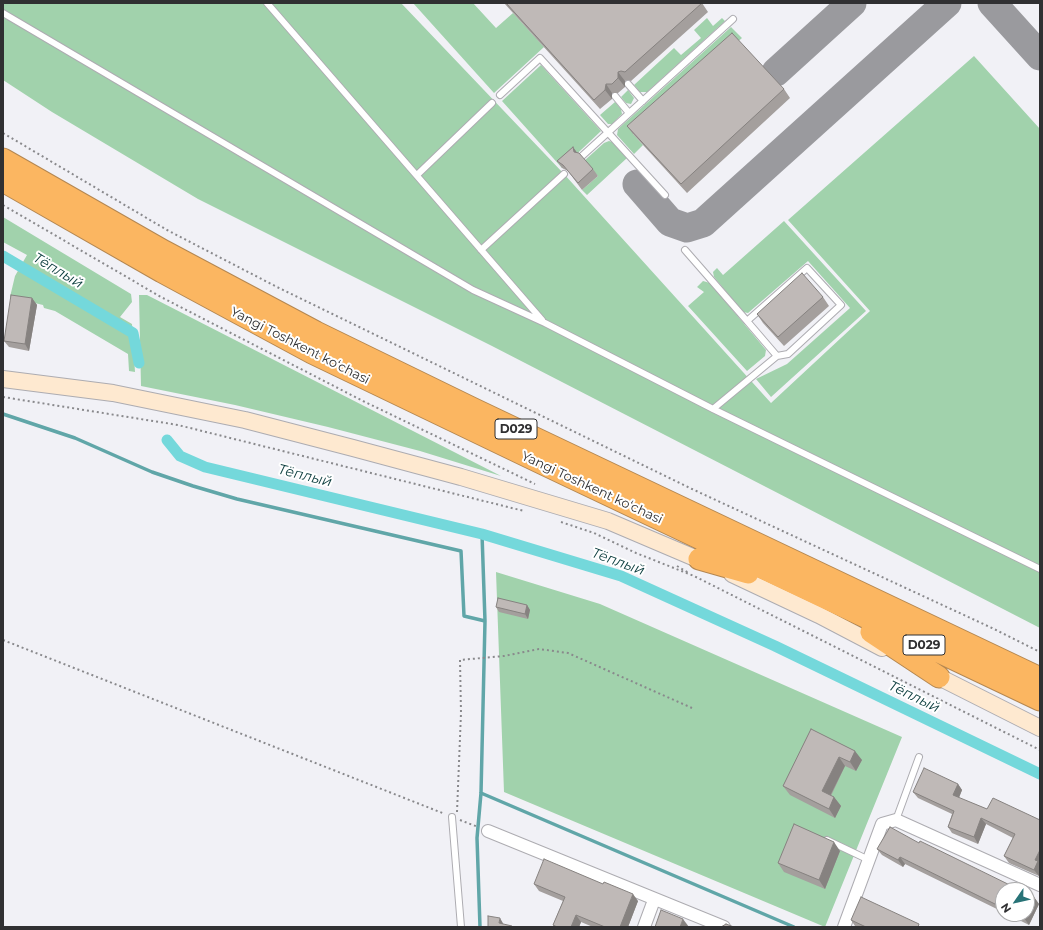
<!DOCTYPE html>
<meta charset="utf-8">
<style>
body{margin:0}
#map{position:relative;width:1043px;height:930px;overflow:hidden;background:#f1f1f6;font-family:Montserrat,sans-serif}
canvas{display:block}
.frame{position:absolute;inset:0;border:4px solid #303032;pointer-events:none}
.north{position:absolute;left:995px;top:882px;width:40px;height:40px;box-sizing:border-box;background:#fff;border:1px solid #acacad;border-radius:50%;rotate:236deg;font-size:11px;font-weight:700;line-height:16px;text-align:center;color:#303032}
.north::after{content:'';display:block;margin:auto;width:14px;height:18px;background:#287377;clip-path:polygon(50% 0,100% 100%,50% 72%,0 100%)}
</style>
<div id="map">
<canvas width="1043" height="930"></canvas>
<div class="frame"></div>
<div class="north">N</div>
</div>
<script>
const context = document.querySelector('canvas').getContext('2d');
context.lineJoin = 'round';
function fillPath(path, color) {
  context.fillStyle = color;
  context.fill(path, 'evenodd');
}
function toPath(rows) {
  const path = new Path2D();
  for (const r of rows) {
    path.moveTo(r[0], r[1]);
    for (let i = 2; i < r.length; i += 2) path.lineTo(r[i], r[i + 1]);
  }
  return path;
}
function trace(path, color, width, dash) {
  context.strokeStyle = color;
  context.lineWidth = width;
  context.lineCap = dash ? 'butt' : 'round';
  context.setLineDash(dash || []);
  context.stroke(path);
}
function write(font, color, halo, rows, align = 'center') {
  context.font = font + ' Montserrat,sans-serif';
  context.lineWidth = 4;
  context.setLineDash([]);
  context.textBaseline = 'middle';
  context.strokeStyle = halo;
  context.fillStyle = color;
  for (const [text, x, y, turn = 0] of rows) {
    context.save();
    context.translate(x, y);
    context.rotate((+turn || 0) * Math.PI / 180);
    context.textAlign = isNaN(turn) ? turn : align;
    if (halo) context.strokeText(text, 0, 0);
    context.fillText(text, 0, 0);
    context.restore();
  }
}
const green = toPath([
 [3,3,401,3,564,174,771,403,870,311,788,220,974,56,1040,129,1040,628,492,346,198,199,52,112,3,80],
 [413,3,473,3,496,28,513,13,544,47,494,93],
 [707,18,713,26,722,18,725,21,647,92,640,92,634,85,674,48,681,55,701,38,694,30],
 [731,27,742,38,633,134,643,145,634,154,617,135,618,129],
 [541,65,601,131,562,168,502,101],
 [628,90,634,98,631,104,626,103,621,97],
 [615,102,621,109,622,114,612,124,608,124,600,115],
 [609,141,612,142,627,158,587,195,582,190,598,176,584,161,604,143],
 [3,217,131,294,132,302,120,317,132,324,135,372,129,371,128,354,55,311,44,308,43,305,10,297,15,276,27,255,3,242],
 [784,221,866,311,771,397,756,379,787,364,850,308,808,261,748,313,743,312,714,277,713,272,717,268,723,275],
 [703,281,710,283,766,350,765,356,747,371,688,306,704,292,697,287],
 [139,295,147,295,501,476,420,451,328,427,235,405,141,386],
 [496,572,600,604,902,737,825,927,504,792]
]);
const stream = toPath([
 [3,414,75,438,152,472,193,486,237,499,461,551,464,616,485,621,481,793,477,838,480,927],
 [482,534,485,621],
 [481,793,794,927]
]);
const canal = toPath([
 [3,256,133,333,139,363],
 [167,440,180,456,205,467,482,534,621,576,775,646,1040,774]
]);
const taxiway = toPath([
 [992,3,1040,56],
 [776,72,852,3],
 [637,184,670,222,687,228,703,223,947,3]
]);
const path = toPath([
 [3,133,167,230,277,287,692,489,992,628,1040,652],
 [3,205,161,297,363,401,535,484],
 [3,397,178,425,524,511],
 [561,522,594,533,636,553,694,576,1040,750],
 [677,566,689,573],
 [3,640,445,814],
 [457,812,461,713,460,660,504,656,539,649,568,653,692,708],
 [460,820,478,827]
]);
const lane = toPath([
 [267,3,542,320],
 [3,13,473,290,545,323,713,409,1040,569],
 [628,84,643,101],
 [500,95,540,58,665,195],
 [615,96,629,113],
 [582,156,733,19],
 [417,175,492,103],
 [481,250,564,174],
 [685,250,747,321],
 [713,409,777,356,788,354,841,305,807,268,747,321,777,356],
 [452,817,461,927],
 [896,820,919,757],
 [827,840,869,860]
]);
const street = toPath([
 [488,831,724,927],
 [644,927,654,900],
 [844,927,882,824,896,820,1040,885]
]);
const secondary = toPath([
 [3,379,113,393,245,420,353,448,461,477,608,521,709,564],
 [732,574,819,615,882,648],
 [929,672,1040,728]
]);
const highway = toPath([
 [3,159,164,251,316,332,474,409,1040,678],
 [3,181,162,272,312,353,543,464,1040,700],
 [699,559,748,573],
 [871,632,939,677]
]);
const wall = toPath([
 [504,3,702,3,708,12,631,81,628,80,625,81,625,87,618,93,612,93,612,99,600,109],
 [784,89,790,98,687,193,633,134,627,126],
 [573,147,577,153,593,169,598,176,582,190,568,171,562,168,557,161],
 [823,297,829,306,784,346,763,323,757,314],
 [32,298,37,305,29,351,9,347,4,341],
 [527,605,530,610,528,619,499,612,496,607],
 [811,729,862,760,856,771,845,766,831,796,834,797,841,806,835,818,790,795,783,786],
 [958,784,962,790,959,798,987,809,1040,820,1039,876,1009,863,1004,856,1013,838,986,824,978,844,952,833,948,827,952,814,918,798,913,792],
 [919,843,1003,890,1003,912,905,864,903,867,882,855,877,849],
 [840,851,825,889,784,872,778,863],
 [534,884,638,901,628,927,593,927,581,922,579,927,554,927,553,925,563,901,539,891],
 [1034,897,1039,904,1029,925,1007,914,1027,914],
 [851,920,921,927,858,927,855,926]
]);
const shadedWall = toPath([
 [618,72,625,81,625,87,618,78],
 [606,84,612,93,612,99,605,90],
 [573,147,578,154,574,152],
 [32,298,37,305,29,351,25,344],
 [527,605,530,610,528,619,525,614],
 [855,751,862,760,856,771,850,762],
 [839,757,845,766,828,800,822,791],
 [958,784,962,790,957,802,953,795],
 [834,797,841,806,835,818,829,809],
 [981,818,986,824,978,844,974,837],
 [834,842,840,851,825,889,819,880],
 [1040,850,1040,874,1039,876,1034,870,1035,860],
 [900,857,905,864,903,867,898,860],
 [633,894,638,901,628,927,620,927],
 [1034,897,1039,904,1029,925,1024,918,1026,914,1027,914,1027,912],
 [576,915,581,922,579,927,571,927],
 [500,918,504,925,499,923],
 [683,919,689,927,680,927]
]);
const building = toPath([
 [506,3,702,3,625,72,621,71,618,72,618,78,612,84,606,84,605,90,594,100,506,3],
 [732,33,784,89,681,184,627,126,732,33],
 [573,147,574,152,579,153,593,169,578,183,563,165,557,161,573,147],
 [802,273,823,297,778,337,757,314,802,273],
 [11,295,32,298,25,344,4,341,11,295],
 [498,598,527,605,525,614,496,607,498,598],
 [811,729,855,751,850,762,839,757,822,791,834,797,829,809,783,786,811,729],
 [924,768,958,784,953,795,987,809,993,798,1040,820,1040,850,1035,860,1038,861,1034,870,1004,856,1015,834,981,818,974,837,948,827,954,811,913,792,924,768],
 [794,824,834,842,819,880,778,863,794,824],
 [890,827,919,843,920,841,1020,890,1003,890,1003,908,900,857,898,860,877,849,890,827],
 [544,859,603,884,604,882,633,894,620,927,605,927,576,915,571,927,557,927,553,925,565,897,534,884,544,859],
 [1027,893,1034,897,1027,912,1027,893],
 [861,897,919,924,918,927,866,927,851,920,861,897],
 [661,910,683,919,680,927,655,927,661,910],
 [1016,914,1026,914,1024,918,1016,914],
 [488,916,500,918,499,923,512,926,511,927,488,927,488,916],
 [726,924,734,927,721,927,726,924]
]);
const shields = [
 [516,429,42],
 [924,645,42]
];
const shieldNames = [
 ["D029",516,429],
 ["D029",924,645]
];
const streetNames = [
 ["Yangi Toshkent ko‘chasi",300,346,27],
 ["Yangi Toshkent ko‘chasi",592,488,25]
];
const waterNames = [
 ["Тёплый",58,271,31],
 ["Тёплый",305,476,14],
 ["Тёплый",618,562,20],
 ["Тёплый",914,697,26]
];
fillPath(green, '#a1d2ac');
trace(stream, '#60a6a8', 3.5);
trace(canal, '#74d8db', 11);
trace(taxiway, '#9a9a9e', 29);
trace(lane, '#adacb1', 8);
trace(street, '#adacb1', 14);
trace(secondary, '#adacb1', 18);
trace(highway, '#b48751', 23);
trace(path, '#89898c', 2, [2, 3]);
trace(lane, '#fff', 6);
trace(street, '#fff', 12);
trace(secondary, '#fee9d0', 16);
trace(highway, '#fbb661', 21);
fillPath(wall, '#a49f9d');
fillPath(shadedWall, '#868280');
fillPath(building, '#bfb9b7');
trace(building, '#868280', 1);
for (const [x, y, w] of shields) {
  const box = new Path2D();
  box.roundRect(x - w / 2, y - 10, w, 20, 3);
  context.fillStyle = '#fff';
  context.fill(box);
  trace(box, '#303032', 1);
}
write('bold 12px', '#303032', null, shieldNames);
write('13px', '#303032', '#fff', streetNames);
write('italic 14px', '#083a3b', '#fff', waterNames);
</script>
